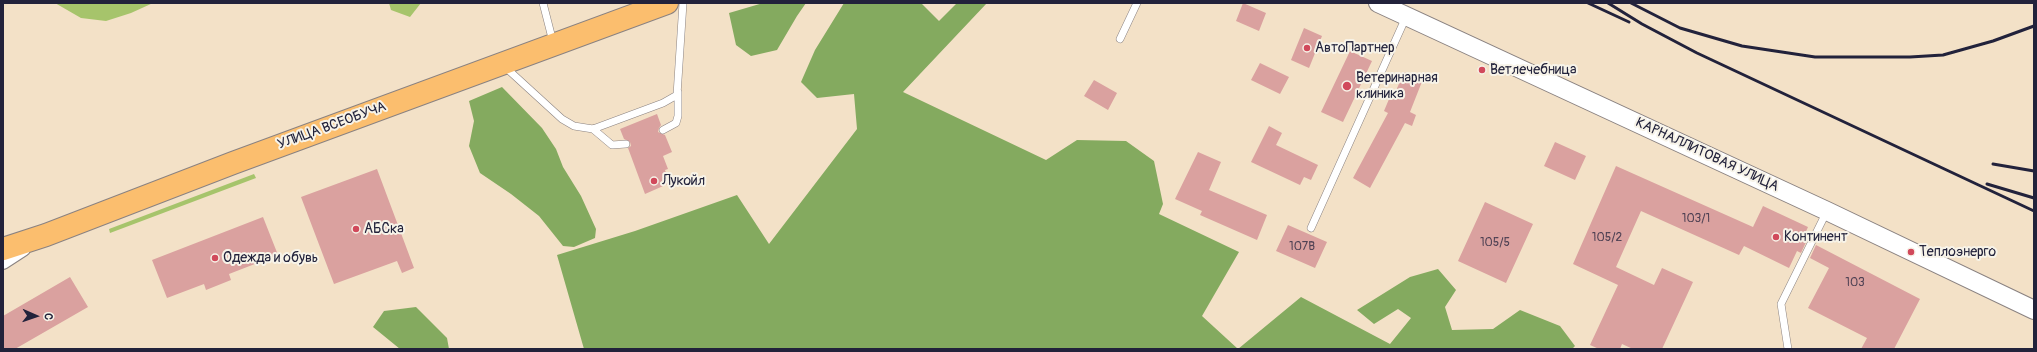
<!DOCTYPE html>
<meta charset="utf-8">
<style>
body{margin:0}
#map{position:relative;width:2037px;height:352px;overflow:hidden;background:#f3e1c7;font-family:Pangolin,sans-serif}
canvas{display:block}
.frame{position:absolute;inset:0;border:4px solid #22223b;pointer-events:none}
.north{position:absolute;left:16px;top:296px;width:40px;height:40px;-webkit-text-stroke:3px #f7f3e8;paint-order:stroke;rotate:92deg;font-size:11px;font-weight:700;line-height:16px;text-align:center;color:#22223b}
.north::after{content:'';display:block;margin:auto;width:14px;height:18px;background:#22223b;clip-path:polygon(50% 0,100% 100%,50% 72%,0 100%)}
</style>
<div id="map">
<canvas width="2037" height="352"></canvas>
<div class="frame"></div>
<div class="north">С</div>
</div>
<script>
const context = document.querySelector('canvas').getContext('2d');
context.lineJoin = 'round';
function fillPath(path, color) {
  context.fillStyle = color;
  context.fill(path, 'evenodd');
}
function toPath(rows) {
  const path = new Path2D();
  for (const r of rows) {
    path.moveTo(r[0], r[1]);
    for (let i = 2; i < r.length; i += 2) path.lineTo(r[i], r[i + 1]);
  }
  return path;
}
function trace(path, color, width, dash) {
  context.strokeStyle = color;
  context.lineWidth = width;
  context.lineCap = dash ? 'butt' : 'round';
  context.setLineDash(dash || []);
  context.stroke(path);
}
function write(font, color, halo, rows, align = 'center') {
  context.font = font + ' Pangolin,sans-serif';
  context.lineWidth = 4;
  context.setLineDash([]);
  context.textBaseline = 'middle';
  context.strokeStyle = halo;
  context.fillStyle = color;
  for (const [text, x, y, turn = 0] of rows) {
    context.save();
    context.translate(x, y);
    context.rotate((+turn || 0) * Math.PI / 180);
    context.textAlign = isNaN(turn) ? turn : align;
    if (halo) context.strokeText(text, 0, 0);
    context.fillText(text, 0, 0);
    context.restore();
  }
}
const green = toPath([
 [55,3,153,3,131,13,106,21,81,18],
 [389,3,421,3,410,17,391,10],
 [254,174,256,178,110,233,109,229]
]);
const forest = toPath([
 [763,3,806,3,797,16,777,50,751,56,736,45,729,13],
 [844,3,921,3,939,21,957,3,987,3,903,92,1046,160,1077,140,1126,141,1154,161,1163,204,1159,214,1239,252,1202,316,1238,349,584,349,557,255,635,231,737,195,769,244,857,129,854,94,817,98,801,82,815,50],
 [502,87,542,128,556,149,563,167,581,196,596,229,595,238,574,247,563,246,539,216,511,194,480,173,469,146,474,121,469,101],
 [1438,269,1456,290,1445,307,1452,330,1493,329,1520,310,1560,326,1575,346,1572,349,1238,349,1301,297,1390,344,1411,318,1398,309,1374,324,1357,310,1410,277],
 [416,307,447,338,449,349,400,349,373,327,384,311]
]);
const building = toPath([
 [1243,3,1266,13,1259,31,1236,21],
 [1304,28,1322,36,1309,68,1291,60],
 [1350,51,1372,61,1343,122,1321,112],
 [1260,63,1289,77,1280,94,1251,80],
 [1404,72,1423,79,1410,112,1416,115,1412,126,1405,123,1370,188,1353,178,1388,113,1384,111,1392,92,1395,93],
 [1094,80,1117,93,1108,110,1084,96],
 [657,114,661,125,659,128,658,132,665,135,672,152,663,156,668,169,665,170,670,183,645,194,628,148,631,146,630,142,624,139,620,129],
 [1269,126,1282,133,1276,145,1318,165,1311,180,1304,177,1300,185,1251,162],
 [1555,142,1586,156,1575,180,1544,166],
 [1198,152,1221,162,1209,190,1267,215,1257,240,1200,215,1202,211,1175,199],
 [1616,166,1753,227,1763,206,1808,227,1803,238,1807,240,1801,253,1797,251,1789,268,1744,246,1739,255,1641,211,1616,267,1654,285,1662,268,1693,282,1662,349,1633,349,1622,344,1620,349,1599,349,1590,345,1618,285,1573,264],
 [377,169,414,268,402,273,397,261,334,284,301,197],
 [1485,202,1533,224,1506,283,1458,261],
 [263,217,278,255,229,274,231,280,206,290,204,284,167,298,152,260],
 [1288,225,1327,242,1315,268,1276,251],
 [1816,245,1920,299,1894,349,1861,349,1867,338,1808,308,1829,268,1810,258],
 [70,277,88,307,15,349,3,349,3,316]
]);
const service = toPath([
 [543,3,553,42],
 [1120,39,1137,3],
 [504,66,562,119,574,126,593,129,663,103,677,95,683,3],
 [593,129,612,145,626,144],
 [663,130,676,123,678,116,678,92],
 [1311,228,1406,17],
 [1788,349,1781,304,1827,211]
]);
const minor = toPath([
 [3,262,23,249]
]);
const tertiary = toPath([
 [1378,3,1827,211,2034,310]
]);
const primary = toPath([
 [3,249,46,235,233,163,667,3]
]);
const rail = toPath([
 [1588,3,1629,22],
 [1608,3,1642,24,1697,53,2034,211],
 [1631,3,1680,28,1742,46,1815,57,1910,57,1943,55,1993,41,2034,26],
 [1993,164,2034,171],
 [1987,184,2034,198]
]);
const markers = [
 [1307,48,4,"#d1495b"],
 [1482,70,4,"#d1495b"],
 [1347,86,5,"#d1495b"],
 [654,181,4,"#d1495b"],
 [356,229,4,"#d1495b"],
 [1776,237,4,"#d1495b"],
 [1911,252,4,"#d1495b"],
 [215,258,4,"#d1495b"]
];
const numberNames = [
 ["103/1",1696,219],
 ["105/2",1607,238],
 ["105/5",1495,243],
 ["107В",1302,247],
 ["103",1855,283]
];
const poiNames = [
 ["АвтоПартнер",1315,48],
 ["Ветлечебница",1490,70],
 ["Ветеринарная",1356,78],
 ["клиника",1356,94],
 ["Лукойл",662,181],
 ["АБСка",364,229],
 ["Континент",1784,237],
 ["Теплоэнерго",1919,252],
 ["Одежда и обувь",223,258]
];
const streetNames = [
 ["УЛИЦА ВСЕОБУЧА",332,126,-20],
 ["КАРНАЛЛИТОВАЯ УЛИЦА",1707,155,25]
];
fillPath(green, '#a6c46b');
fillPath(forest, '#84aa5f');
fillPath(building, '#daa19f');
trace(service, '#8a8281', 8);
trace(minor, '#8a8281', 16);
trace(tertiary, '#8a8281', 20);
trace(primary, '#8a8281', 24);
trace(service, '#fff', 7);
trace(minor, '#fff', 14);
trace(tertiary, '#fff', 18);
trace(primary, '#fbbe6e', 22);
trace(rail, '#22223b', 3);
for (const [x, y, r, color] of markers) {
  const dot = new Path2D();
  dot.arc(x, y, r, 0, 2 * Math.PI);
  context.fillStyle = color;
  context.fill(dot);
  trace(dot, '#f7f3e8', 1.5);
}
write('12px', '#504254', null, numberNames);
write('14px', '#22223b', '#f7f3e8', poiNames, 'left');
write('14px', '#22223b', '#f7f3e8', streetNames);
</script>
